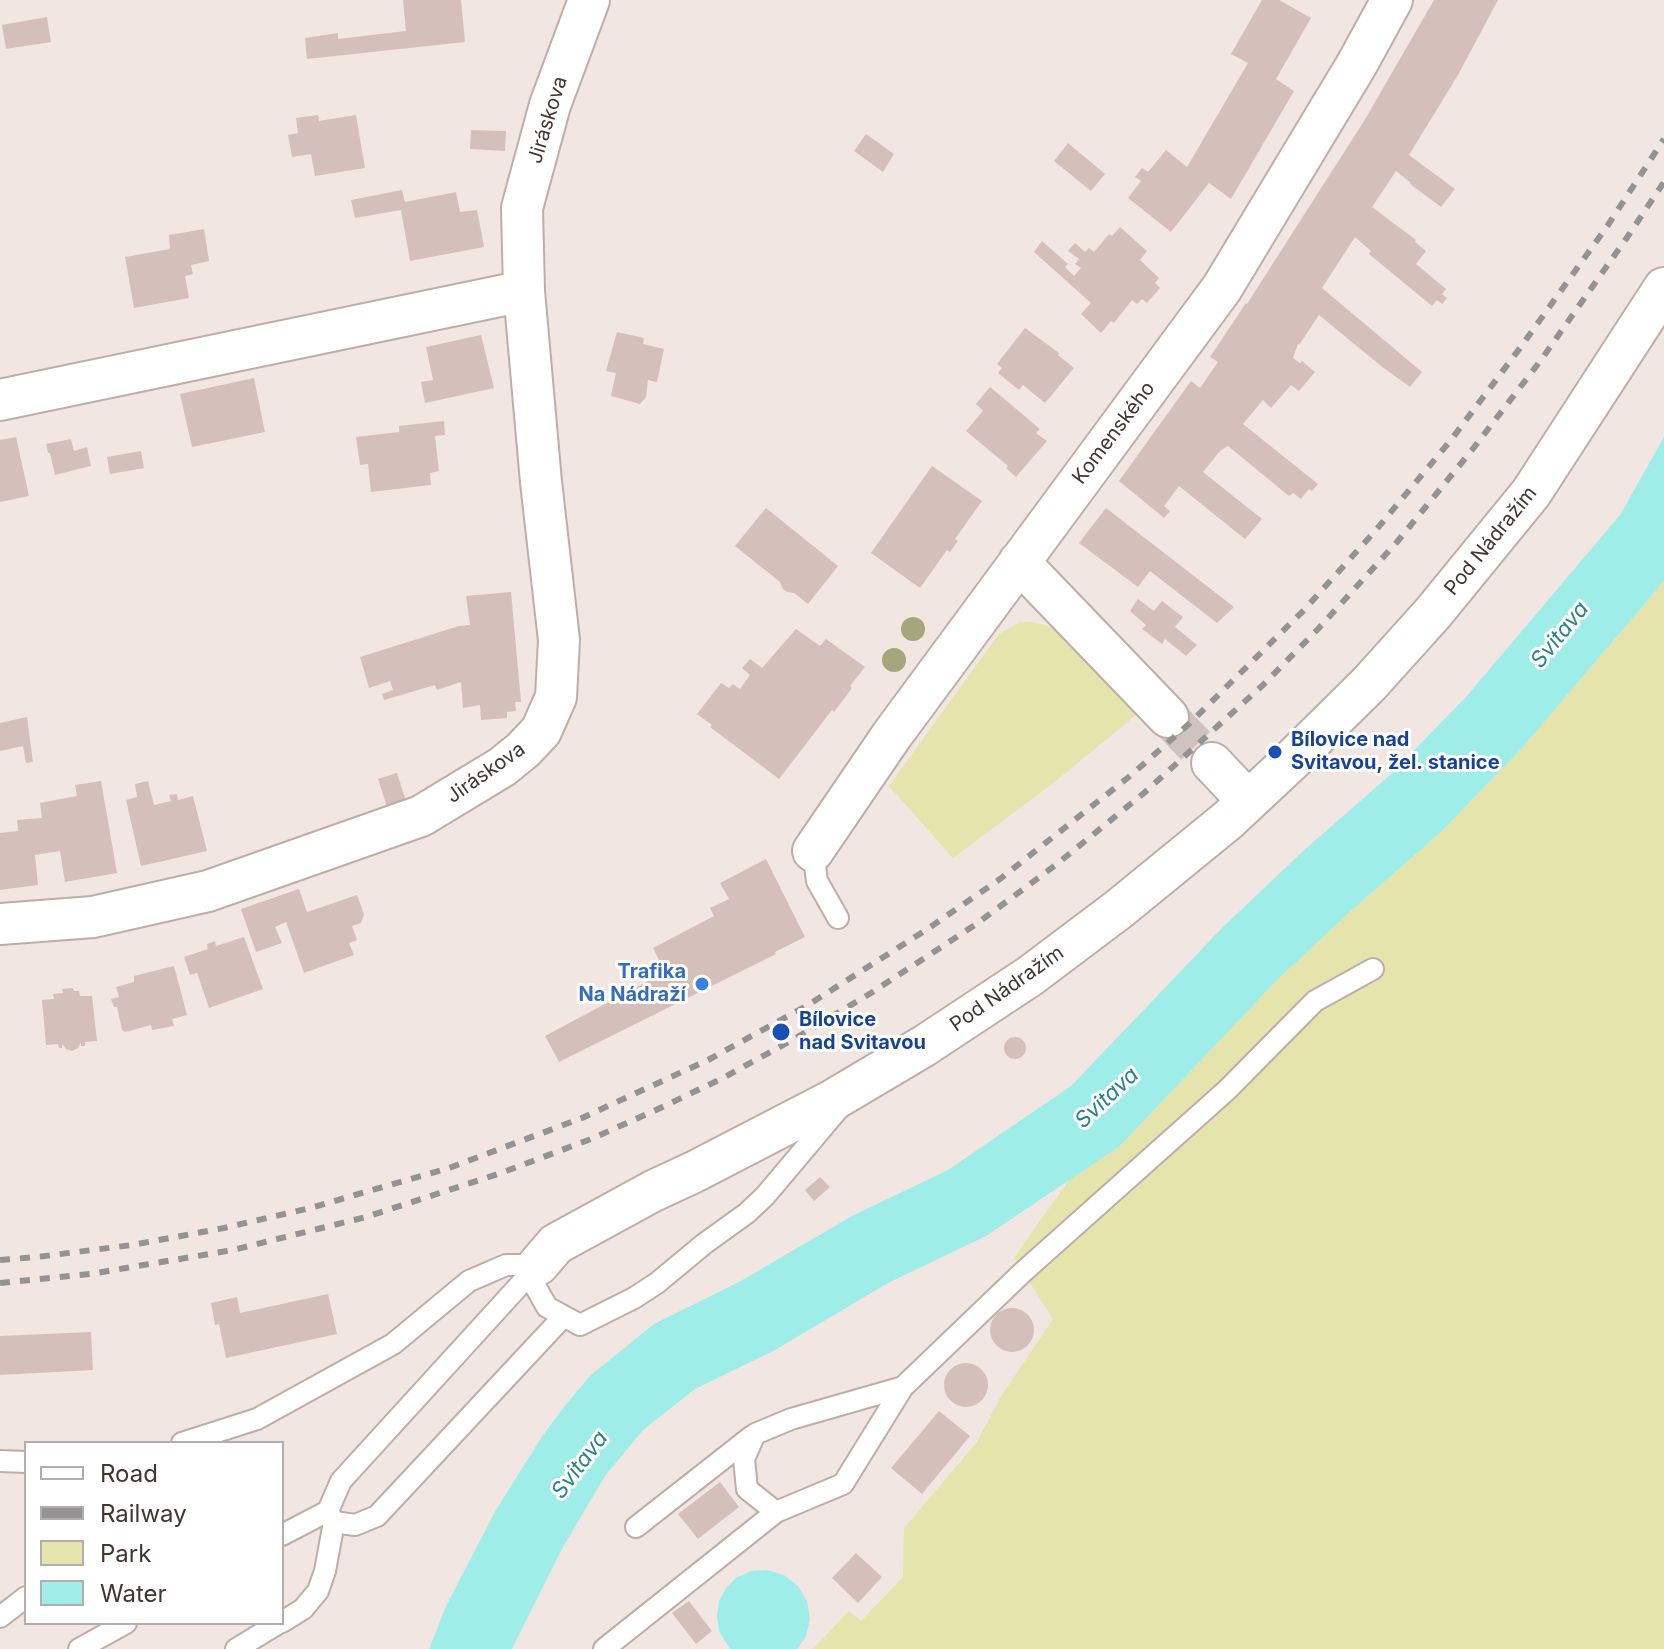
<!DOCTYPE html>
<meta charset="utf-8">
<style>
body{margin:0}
#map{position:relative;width:1664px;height:1649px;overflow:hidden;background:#f1e6e2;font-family:Inter,sans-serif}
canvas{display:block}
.legend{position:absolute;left:24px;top:1441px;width:260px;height:184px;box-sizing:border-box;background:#fff;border:2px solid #b3aead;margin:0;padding:10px 14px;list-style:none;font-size:24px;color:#423533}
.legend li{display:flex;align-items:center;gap:16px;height:40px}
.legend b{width:40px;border:2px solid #b3aead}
</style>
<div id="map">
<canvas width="1664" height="1649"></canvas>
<ul class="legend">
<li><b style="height:10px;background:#fff"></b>Road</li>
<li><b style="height:10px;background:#939393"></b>Railway</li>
<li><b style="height:22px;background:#e4e4ac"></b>Park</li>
<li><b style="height:22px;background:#9fede8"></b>Water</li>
</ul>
</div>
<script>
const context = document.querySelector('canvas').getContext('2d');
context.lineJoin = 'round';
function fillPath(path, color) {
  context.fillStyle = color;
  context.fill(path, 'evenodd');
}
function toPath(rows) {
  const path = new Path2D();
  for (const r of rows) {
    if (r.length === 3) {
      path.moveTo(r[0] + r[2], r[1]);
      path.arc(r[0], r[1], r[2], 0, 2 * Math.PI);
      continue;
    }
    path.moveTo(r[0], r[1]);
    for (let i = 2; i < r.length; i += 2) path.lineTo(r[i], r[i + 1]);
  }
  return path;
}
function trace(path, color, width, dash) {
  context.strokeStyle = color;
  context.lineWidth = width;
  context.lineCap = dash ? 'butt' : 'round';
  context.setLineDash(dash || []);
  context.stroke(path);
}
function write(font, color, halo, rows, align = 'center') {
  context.font = font + ' Inter,sans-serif';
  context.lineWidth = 6;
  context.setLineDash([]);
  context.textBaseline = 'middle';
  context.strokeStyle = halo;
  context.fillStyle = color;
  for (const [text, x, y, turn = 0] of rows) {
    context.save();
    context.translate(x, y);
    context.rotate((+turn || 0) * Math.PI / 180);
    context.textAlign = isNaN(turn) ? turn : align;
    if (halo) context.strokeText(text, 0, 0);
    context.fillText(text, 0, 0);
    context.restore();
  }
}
const green = toPath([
 [1664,581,1664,1649,813,1649,849,1611,861,1621,903,1577,904,1528,977,1442,1000,1398,1053,1319,1014,1258,1069,1180,1120,1146,1276,981,1353,909,1441,832,1522,748],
 [1021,622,1032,622,1045,625,1058,631,1136,715,1056,781,953,858,889,786,999,634]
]);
const water = toPath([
 [1664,437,1664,581,1522,748,1441,832,1353,909,1276,981,1120,1146,986,1236,888,1283,775,1350,695,1389,643,1430,605,1476,563,1547,512,1649,429,1649,447,1604,496,1510,543,1435,567,1403,591,1375,654,1324,739,1282,852,1216,948,1170,1071,1086,1222,928,1302,852,1389,776,1466,697,1620,515],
 [767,1570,784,1575,798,1586,807,1601,810,1619,806,1636,797,1649,730,1649,719,1631,717,1616,719,1601,726,1588,737,1577,751,1571]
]);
const building = toPath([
 [403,0,461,0,465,42,307,59,305,38,338,33,338,39,406,31],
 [1262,0,1279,0,1311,18,1276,79,1294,91,1231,199,1209,183,1171,232,1128,198,1141,181,1135,177,1142,168,1148,172,1166,150,1187,167,1248,63,1231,54],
 [1434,0,1498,0,1458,75,1409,155,1455,189,1441,207,1410,184,1411,183,1396,171,1372,207,1416,240,1415,242,1426,251,1416,264,1446,289,1442,294,1447,298,1442,304,1437,300,1432,306,1369,254,1371,251,1355,237,1322,288,1422,372,1410,387,1381,366,1319,315,1299,345,1298,344,1293,358,1300,363,1302,361,1315,372,1299,391,1291,385,1271,408,1263,400,1243,424,1318,484,1312,491,1309,489,1301,499,1293,493,1289,496,1228,446,1220,451,1203,472,1262,519,1245,539,1179,486,1164,506,1170,511,1164,518,1119,481,1191,381,1200,388,1218,362,1210,357,1246,303,1247,304,1364,121],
 [47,17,51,42,6,49,2,25],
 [318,115,319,121,356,115,365,168,315,176,311,154,292,157,288,135,298,133,296,118],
 [471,130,506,131,505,151,470,149],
 [866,134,894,154,883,172,854,151],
 [1068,143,1105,174,1091,191,1054,161],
 [402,190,405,202,456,192,460,212,477,210,484,247,410,261,401,210,355,218,351,200],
 [1120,227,1147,251,1140,260,1159,278,1155,283,1160,288,1147,303,1142,299,1137,304,1132,300,1114,323,1111,321,1101,333,1081,314,1091,303,1034,252,1042,241,1068,264,1065,267,1074,276,1081,268,1075,264,1079,259,1068,251,1075,243,1085,252,1089,248,1094,252,1109,234,1112,236],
 [204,229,209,261,191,265,193,274,185,276,189,298,134,308,125,257,170,249,169,235],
 [1025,328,1059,353,1058,355,1074,368,1045,403,1023,385,1019,390,998,373,1002,368,997,364],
 [617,332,644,338,643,344,664,349,657,382,648,380,646,397,640,404,611,396,616,373,606,371],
 [481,335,494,388,425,403,421,382,433,380,426,347],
 [254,378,265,432,192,447,180,394],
 [990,387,1040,429,1036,433,1047,441,1016,477,1006,468,1008,466,966,431,983,411,976,404],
 [444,421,445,435,435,436,439,471,430,473,431,485,371,492,368,464,360,465,356,437,399,432,399,426],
 [16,437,29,496,0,502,0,440],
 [71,439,74,451,87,447,91,466,55,475,50,453,48,453,46,444],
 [141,451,144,468,110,474,107,457],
 [932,466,982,501,955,539,958,541,950,552,947,550,920,588,871,553],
 [766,508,838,566,808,604,794,593,787,592,783,589,780,582,735,546],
 [1106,508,1234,607,1217,623,1150,571,1138,587,1079,543],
 [511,592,521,702,515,702,516,711,507,712,507,718,481,720,480,705,463,708,461,682,437,690,435,685,384,700,382,694,393,690,390,681,369,688,360,657,459,626,470,625,466,596],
 [1138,599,1154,611,1162,601,1183,617,1175,627,1197,645,1186,656,1165,639,1162,644,1142,629,1146,625,1130,611],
 [796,629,820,646,826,639,865,667,850,686,852,688,834,712,832,710,779,779,710,727,712,725,697,714,721,683,729,688,733,684,740,689,750,675,742,668,750,659,762,668],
 [27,717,33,762,26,763,23,746,0,751,0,723],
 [397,773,406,801,387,807,378,779],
 [101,781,117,873,65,882,60,851,35,855,38,885,0,890,0,833,18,831,17,820,42,818,40,803,77,796,75,785],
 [148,781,154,805,171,801,169,795,177,794,178,800,193,796,207,851,141,866,126,800,137,797,135,784],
 [766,859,805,937,775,952,776,954,559,1062,545,1036,665,972,653,948,714,916,710,908,729,899,720,883],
 [299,889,307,912,357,895,364,914,361,923,352,926,357,940,349,943,354,955,304,973,286,922,275,927,282,943,256,952,241,909],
 [244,937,263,989,209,1008,197,973,190,975,184,957,208,949,207,944,215,941,216,946],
 [174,966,187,1015,172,1019,174,1026,152,1030,151,1025,125,1032,122,1030,117,1007,114,1007,111,999,119,997,116,987,134,982,134,976],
 [73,988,74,991,79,991,80,996,92,996,97,1041,85,1042,85,1046,81,1046,81,1042,78,1048,72,1051,66,1049,62,1044,62,1048,59,1048,58,1044,46,1045,42,1000,54,999,53,994,63,993,62,989],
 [1015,1048,11],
 [820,1177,830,1187,814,1201,805,1190],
 [328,1294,337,1334,226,1358,219,1324,215,1325,211,1303,237,1297,240,1313],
 [1012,1330,22],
 [91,1332,93,1370,0,1375,0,1336],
 [966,1385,22],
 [939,1411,970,1436,922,1494,891,1468],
 [720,1482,739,1507,698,1539,678,1514],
 [856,1553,882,1577,858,1603,832,1578],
 [689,1601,712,1631,696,1644,672,1613]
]);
const streetTunnel = toPath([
 [1168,717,1212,763]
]);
const lane = toPath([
 [813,851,817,881,838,918],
 [538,1265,341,1481,328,1511,334,1522,355,1525,377,1516,563,1317],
 [538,1265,534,1284,547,1307,580,1325,634,1298,657,1283,704,1244,747,1213,765,1196,840,1107],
 [182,1443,257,1419,393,1344,469,1281,506,1265,538,1265],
 [0,1461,26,1462],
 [776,1512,747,1489,744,1459,755,1434,791,1419,903,1387],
 [636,1527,752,1436],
 [282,1535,328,1511],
 [0,1617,26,1597],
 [282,1622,303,1609,318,1591,325,1571,334,1522],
 [79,1649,126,1623],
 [236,1649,279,1623],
 [604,1649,776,1512,843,1484,903,1387,1023,1272,1227,1090,1315,1001,1373,969]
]);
const street = toPath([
 [0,400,524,291],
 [1019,562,1168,717],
 [1212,763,1247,800],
 [813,851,892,735,1222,288,1357,64,1392,0],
 [0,924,93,917,208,891,421,816,502,767,523,750,541,731,556,697,559,640,541,482,524,291,522,208,550,105,589,0],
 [538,1265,556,1244,653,1191,694,1172,833,1100,924,1046,1030,976,1119,909,1228,820,1290,762,1369,684,1433,613,1531,493,1664,288]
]);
const rail = toPath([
 [0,1260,37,1257,132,1245,224,1228,310,1208,449,1168,582,1118,708,1060,808,1005,926,930,1000,879,1130,776,1190,723,1304,610,1376,530,1451,440,1520,348,1608,225,1664,139],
 [0,1283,90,1274,233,1250,366,1217,501,1173,591,1139,656,1110,721,1079,796,1038,871,993,975,925,1057,864,1144,793,1263,685,1318,629,1397,542,1472,450,1541,360,1628,236,1664,182]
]);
const trees = [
 [913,629],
 [894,660]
];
const markers = [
 [1275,752,8,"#1a4fb4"],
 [702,984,8,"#3f7fe0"],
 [781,1032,10,"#1a4fb4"]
];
const streetNames = [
 ["Jiráskova",548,120,-73],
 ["Komenského",1114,433,-53],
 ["Pod Nádražím",1491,541,-51],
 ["Jiráskova",486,773,-35],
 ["Pod Nádražím",1007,989,-35]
];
const transitNames = [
 ["Bílovice nad",1291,740],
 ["Svitavou, žel. stanice",1291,763],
 ["Bílovice",799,1020],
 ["nad Svitavou",799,1043]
];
const shopNames = [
 ["Trafika",686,972],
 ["Na Nádraží",686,995]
];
const waterNames = [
 ["Svitava",1560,635,-51],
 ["Svitava",1107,1098,-43],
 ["Svitava",580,1465,-53]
];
fillPath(green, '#e4e4ac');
fillPath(water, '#9fede8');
fillPath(building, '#d5bfbb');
trace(streetTunnel, '#cec3bf', 40, [40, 20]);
trace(lane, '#bfada9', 24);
trace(street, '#bfada9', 44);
trace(lane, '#fff', 20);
trace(street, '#fff', 40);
trace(rail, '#939393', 6, [10, 10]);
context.fillStyle = '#a5a67c';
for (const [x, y] of trees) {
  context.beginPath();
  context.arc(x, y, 12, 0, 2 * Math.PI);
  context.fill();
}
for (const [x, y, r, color] of markers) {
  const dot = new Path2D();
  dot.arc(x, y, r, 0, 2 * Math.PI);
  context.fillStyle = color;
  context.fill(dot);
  trace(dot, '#fff', 3);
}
write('20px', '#423533', '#fff', streetNames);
write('bold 20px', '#164399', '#fff', transitNames, 'left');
write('bold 20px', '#366cbe', '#fff', shopNames, 'right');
write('italic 22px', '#29837f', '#fff', waterNames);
</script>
